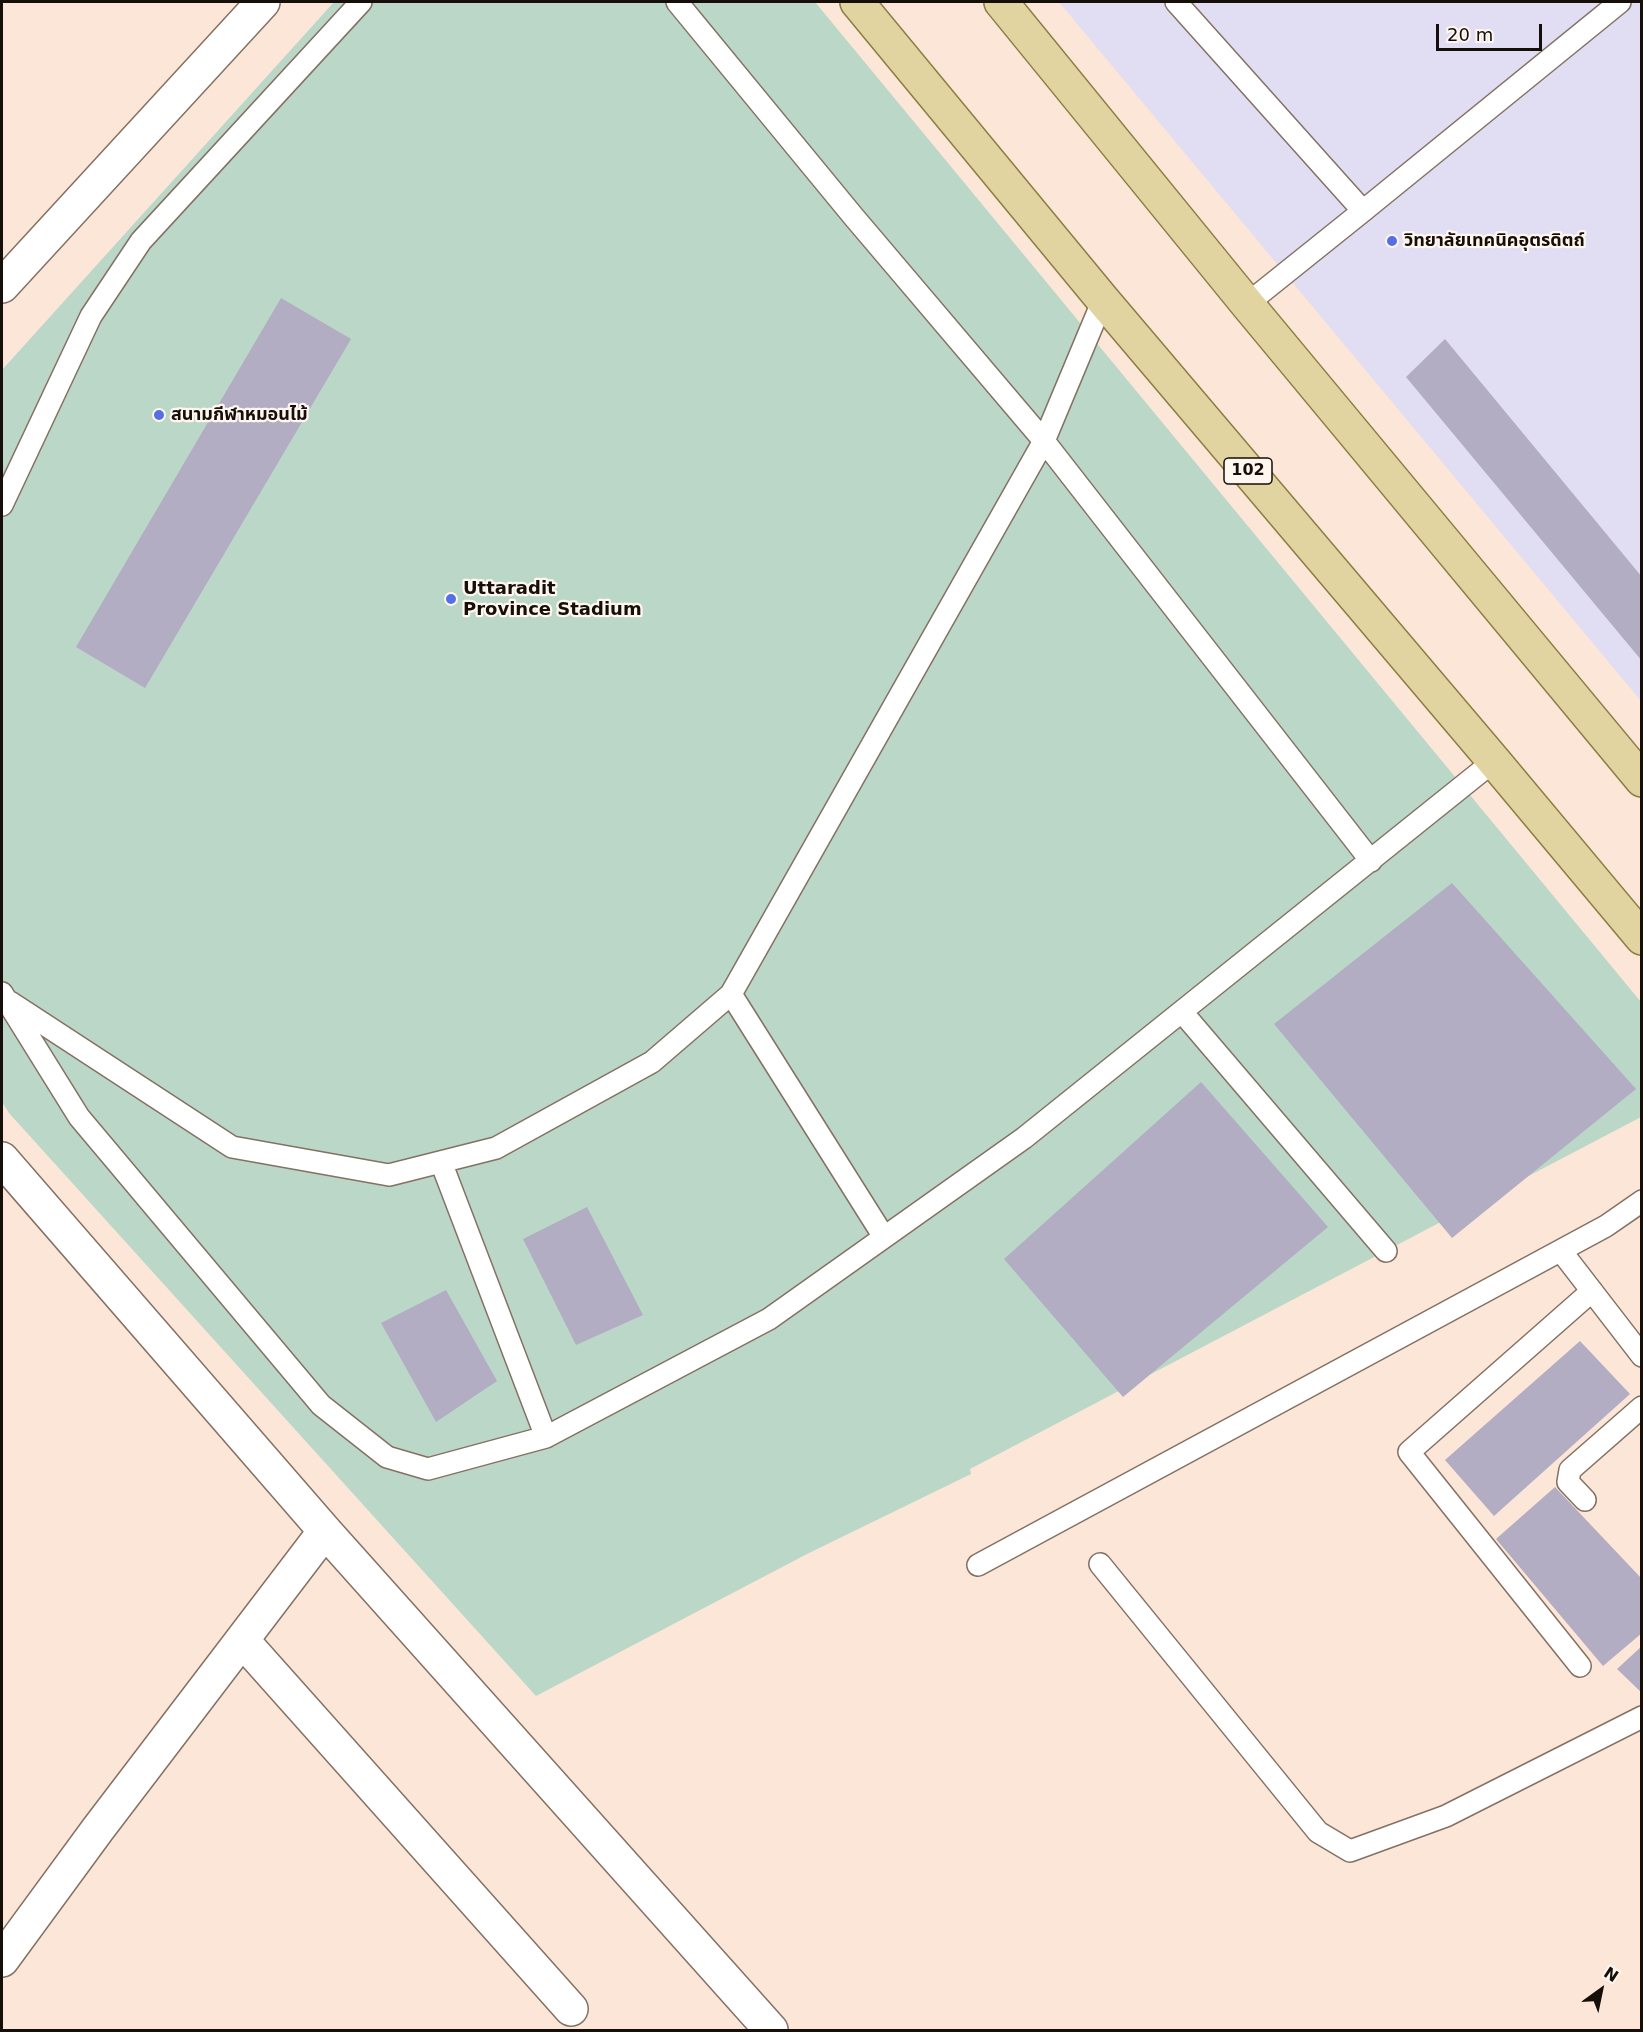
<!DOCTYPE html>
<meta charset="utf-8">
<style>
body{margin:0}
#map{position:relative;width:1643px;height:2032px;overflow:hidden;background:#fbe6d7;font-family:"DejaVu Sans",sans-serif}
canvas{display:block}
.frame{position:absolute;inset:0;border:3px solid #150e09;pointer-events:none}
.north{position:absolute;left:1571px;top:1960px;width:60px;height:60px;-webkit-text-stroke:4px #fff6f0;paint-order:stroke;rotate:33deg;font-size:16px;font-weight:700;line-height:24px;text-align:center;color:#150e09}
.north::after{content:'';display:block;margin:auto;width:21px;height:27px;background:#150e09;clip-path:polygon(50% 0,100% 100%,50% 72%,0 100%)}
.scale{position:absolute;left:1436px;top:24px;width:106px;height:27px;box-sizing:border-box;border:3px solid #150e09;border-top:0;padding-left:8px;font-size:18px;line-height:21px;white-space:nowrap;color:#150e09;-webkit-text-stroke:4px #fff6f0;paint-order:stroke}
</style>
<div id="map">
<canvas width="1643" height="2032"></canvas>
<div class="frame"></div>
<div class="north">N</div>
<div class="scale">20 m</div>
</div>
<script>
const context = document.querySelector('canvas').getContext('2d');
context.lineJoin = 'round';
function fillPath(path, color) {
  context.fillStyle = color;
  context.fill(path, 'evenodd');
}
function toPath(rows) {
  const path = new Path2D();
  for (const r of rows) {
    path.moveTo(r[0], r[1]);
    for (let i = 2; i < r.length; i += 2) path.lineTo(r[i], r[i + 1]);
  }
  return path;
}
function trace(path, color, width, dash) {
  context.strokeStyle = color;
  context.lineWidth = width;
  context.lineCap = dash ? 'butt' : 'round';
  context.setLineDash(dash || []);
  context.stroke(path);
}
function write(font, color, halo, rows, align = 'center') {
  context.font = font + ' "DejaVu Sans","Noto Sans Thai",sans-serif';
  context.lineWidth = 4.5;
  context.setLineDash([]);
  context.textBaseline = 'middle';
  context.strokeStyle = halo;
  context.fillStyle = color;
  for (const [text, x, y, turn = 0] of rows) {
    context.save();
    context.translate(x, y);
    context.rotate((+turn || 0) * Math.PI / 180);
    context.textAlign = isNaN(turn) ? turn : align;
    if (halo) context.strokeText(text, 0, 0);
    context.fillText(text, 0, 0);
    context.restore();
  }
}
const education = toPath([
 [1059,2,1641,2,1641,701]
]);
const green = toPath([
 [334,2,815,2,1641,1002,1641,1117,970,1469,971,1474,807,1554,536,1696,9,1113,2,1102,2,370]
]);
const building = toPath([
 [281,298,351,339,145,688,76,647],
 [1445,339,1642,577,1642,661,1406,377],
 [1452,883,1636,1089,1452,1238,1274,1024],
 [1201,1082,1328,1227,1123,1397,1004,1259],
 [587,1207,643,1315,576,1345,523,1239],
 [446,1290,497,1381,436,1422,381,1323],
 [1580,1341,1630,1394,1494,1516,1445,1460],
 [1555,1487,1642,1579,1642,1633,1603,1666,1496,1539],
 [1642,1646,1642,1693,1617,1669]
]);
const lane = toPath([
 [677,2,853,216,1044,441,1371,861],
 [1176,2,1363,211],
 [1247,304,1363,211,1620,2],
 [2,505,91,316,141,241,361,2],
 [2,993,79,1117,321,1405,387,1457,428,1469,546,1437,769,1319,1024,1138,1494,761],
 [731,994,884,1237],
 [10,1002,232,1147,389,1175,496,1148,652,1062,731,994,1044,441,1103,300],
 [1182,1012,1386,1251],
 [441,1162,546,1437],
 [1561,1251,1642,1356],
 [1585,1500,1568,1482,1570,1470,1642,1407],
 [1100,1564,1318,1832,1350,1851,1446,1816,1642,1717],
 [978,1565,1606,1226,1642,1201],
 [1580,1666,1409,1452,1592,1291]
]);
const street = toPath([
 [2,286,263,2],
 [2,1159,325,1531,771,2030],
 [242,1640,571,2009],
 [2,1960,98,1829,325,1531]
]);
const primary = toPath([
 [857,2,1103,300,1494,761,1642,938],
 [1001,2,1247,304,1642,780]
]);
const markers = [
 [1392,241,6,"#5570e6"],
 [159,415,6,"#5570e6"],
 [451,599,6,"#5570e6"]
];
const shields = [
 [1248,471,48]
];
const shieldNames = [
 ["102",1248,471]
];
const poiNames = [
 ["วิทยาลัยเทคนิคอุตรดิตถ์",1404,241],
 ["สนามกีฬาหมอนไม้",171,415],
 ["Uttaradit",463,589],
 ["Province Stadium",463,610]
];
fillPath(education, '#e1def4');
fillPath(green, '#bbd7c8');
fillPath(building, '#b2adc3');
trace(lane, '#847163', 24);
trace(street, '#847163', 36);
trace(primary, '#8d7c44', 36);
trace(lane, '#fff', 21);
trace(street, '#fff', 33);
trace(primary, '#e1d4a1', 33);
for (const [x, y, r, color] of markers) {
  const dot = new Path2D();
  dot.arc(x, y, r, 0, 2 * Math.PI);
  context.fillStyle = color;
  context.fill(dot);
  trace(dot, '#fff6f0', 2);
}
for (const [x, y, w] of shields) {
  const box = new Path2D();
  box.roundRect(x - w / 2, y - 13, w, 26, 4.5);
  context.fillStyle = '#fff6f0';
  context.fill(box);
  trace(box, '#150e09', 1.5);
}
write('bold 16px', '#150e09', null, shieldNames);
write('bold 18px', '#150e09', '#fff6f0', poiNames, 'left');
</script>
